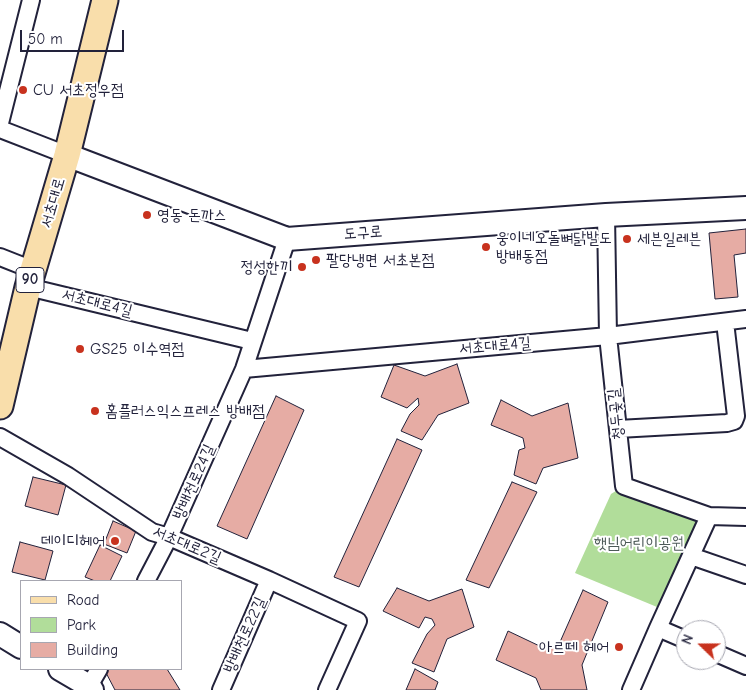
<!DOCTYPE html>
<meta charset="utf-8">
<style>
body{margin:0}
#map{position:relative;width:746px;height:690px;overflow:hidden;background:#fff;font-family:"Comic Neue",sans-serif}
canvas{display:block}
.legend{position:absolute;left:20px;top:580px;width:162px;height:90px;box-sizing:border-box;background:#fff;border:1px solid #a7a7b1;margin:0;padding:6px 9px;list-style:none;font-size:15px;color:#22223b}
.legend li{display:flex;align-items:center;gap:10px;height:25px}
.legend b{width:25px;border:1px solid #a7a7b1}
.north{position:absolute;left:676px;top:620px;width:50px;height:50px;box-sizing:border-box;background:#fff;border:1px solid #a7a7b1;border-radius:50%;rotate:292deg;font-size:14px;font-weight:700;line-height:20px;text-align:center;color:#22223b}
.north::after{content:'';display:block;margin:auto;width:18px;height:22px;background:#c8321e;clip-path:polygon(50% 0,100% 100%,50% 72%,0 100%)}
.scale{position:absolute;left:20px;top:30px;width:104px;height:22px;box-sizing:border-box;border:2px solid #22223b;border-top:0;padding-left:6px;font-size:15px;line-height:18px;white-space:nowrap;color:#22223b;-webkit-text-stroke:4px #fff;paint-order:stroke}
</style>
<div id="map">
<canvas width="746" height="690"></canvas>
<ul class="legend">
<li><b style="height:6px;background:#f9deab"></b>Road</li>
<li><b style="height:14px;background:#b1dd9a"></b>Park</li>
<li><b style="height:14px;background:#e6aca4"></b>Building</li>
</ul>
<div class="north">N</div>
<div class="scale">50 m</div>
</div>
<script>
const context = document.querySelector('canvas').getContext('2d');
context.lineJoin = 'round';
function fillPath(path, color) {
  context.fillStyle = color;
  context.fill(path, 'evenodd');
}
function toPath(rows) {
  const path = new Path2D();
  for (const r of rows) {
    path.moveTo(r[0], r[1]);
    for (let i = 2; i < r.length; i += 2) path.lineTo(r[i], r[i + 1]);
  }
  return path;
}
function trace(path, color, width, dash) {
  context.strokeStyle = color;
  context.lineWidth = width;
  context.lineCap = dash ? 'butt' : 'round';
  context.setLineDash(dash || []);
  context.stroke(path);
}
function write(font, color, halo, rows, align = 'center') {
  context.font = font + ' "Comic Neue","Poor Story",sans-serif';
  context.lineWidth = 4;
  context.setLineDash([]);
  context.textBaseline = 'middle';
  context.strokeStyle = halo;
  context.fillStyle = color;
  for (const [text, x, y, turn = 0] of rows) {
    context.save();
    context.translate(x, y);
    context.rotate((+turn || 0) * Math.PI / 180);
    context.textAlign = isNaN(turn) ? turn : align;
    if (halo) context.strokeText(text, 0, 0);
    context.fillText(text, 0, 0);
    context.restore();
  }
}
const green = toPath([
 [624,486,704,518,657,607,575,573,611,494]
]);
const building = toPath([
 [746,229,746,253,734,255,738,297,715,299,709,233,746,229],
 [457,364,469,403,438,415,422,440,401,431,410,414,419,405,418,398,407,408,381,397,394,365,425,376,457,364],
 [276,396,304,410,247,539,217,526,276,396],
 [501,400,532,416,568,403,578,458,543,468,536,484,514,475,519,450,525,448,523,438,491,425,501,400],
 [397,439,422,450,359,587,334,577,397,439],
 [33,477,66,485,58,515,25,506,33,477],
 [512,482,537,492,489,588,466,580,512,482],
 [113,521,136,531,127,553,104,544,113,521],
 [20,542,53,551,45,580,12,572,20,542],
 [100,545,122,556,110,581,95,581,85,577,100,545],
 [397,588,429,601,462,589,474,627,447,639,434,672,412,663,427,634,435,625,432,619,425,617,419,628,383,611,397,588],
 [583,590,608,602,582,665,587,690,541,690,536,678,496,660,508,631,548,650,560,642,583,590],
 [104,669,167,669,180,690,115,690,104,669],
 [415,669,438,682,435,690,406,690,415,669]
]);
const street = toPath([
 [0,123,31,0],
 [0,129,67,155],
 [606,215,608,336,624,486,709,516,746,517],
 [0,257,33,270],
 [28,287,252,341],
 [244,369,608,336,746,319],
 [618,429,727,423,734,421,736,416,725,322],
 [0,437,68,476,152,532,169,537,269,580,358,621,327,690],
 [691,556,746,575],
 [146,581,169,537,244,369,287,239],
 [658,628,686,640],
 [716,653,746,666],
 [89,686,99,669],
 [221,690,269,580],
 [631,690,658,628,709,516]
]);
const secondary = toPath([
 [67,155,287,239,606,215,746,208],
 [0,634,21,647],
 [60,669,89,686,92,690]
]);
const primary = toPath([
 [0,406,28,287,67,155,105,0]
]);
const markers = [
 [23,90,5,"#c8321e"],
 [147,215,5,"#c8321e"],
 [627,239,5,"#c8321e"],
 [486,247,5,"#c8321e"],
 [316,260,5,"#c8321e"],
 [302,267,5,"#c8321e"],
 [80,349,5,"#c8321e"],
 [95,411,5,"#c8321e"],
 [115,541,5,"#c8321e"],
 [619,647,5,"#c8321e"]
];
const shields = [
 [30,280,28]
];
const shieldNames = [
 ["90",30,280]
];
const poiNames = [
 ["CU 서초정우점",33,90],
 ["영동 돈까스",157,215],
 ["웅이네오돌뼈닭발도",496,238],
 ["방배동점",496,256],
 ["세븐일레븐",637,239],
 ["팔당냉면 서초본점",326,260],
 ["정성한끼",292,267,"right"],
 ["GS25 이수역점",90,349],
 ["홈플러스익스프레스 방배점",105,411],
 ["데이디헤어",105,541,"right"],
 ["아르떼 헤어",609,647,"right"]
];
const streetNames = [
 ["서초대로",53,203,-74],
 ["도구로",363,233,-4],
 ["서초대로4길",97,303,14],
 ["서초대로4길",495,346,-5],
 ["청두곶길",616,414,-96],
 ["방배천로24길",194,482,-66],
 ["서초대로2길",187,545,23],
 ["방배천로22길",245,635,-66]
];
const parkNames = [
 ["햇님어린이공원",639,543]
];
fillPath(green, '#b1dd9a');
fillPath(building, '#e6aca4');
trace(building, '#22223b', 1);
trace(street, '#22223b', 20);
trace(secondary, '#22223b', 26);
trace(primary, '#22223b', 29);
trace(street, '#fff', 16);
trace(secondary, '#fff', 22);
trace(primary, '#f9deab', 25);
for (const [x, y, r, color] of markers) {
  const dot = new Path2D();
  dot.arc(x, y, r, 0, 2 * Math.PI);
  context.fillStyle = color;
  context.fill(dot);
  trace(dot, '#fff', 2);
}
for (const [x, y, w] of shields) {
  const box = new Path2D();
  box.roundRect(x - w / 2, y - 12.5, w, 25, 4);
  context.fillStyle = '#fff';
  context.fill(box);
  trace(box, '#22223b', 1);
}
write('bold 15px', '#22223b', null, shieldNames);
write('16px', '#22223b', '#fff', poiNames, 'left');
write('16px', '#22223b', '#fff', streetNames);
write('16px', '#4d5a58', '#fff', parkNames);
</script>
